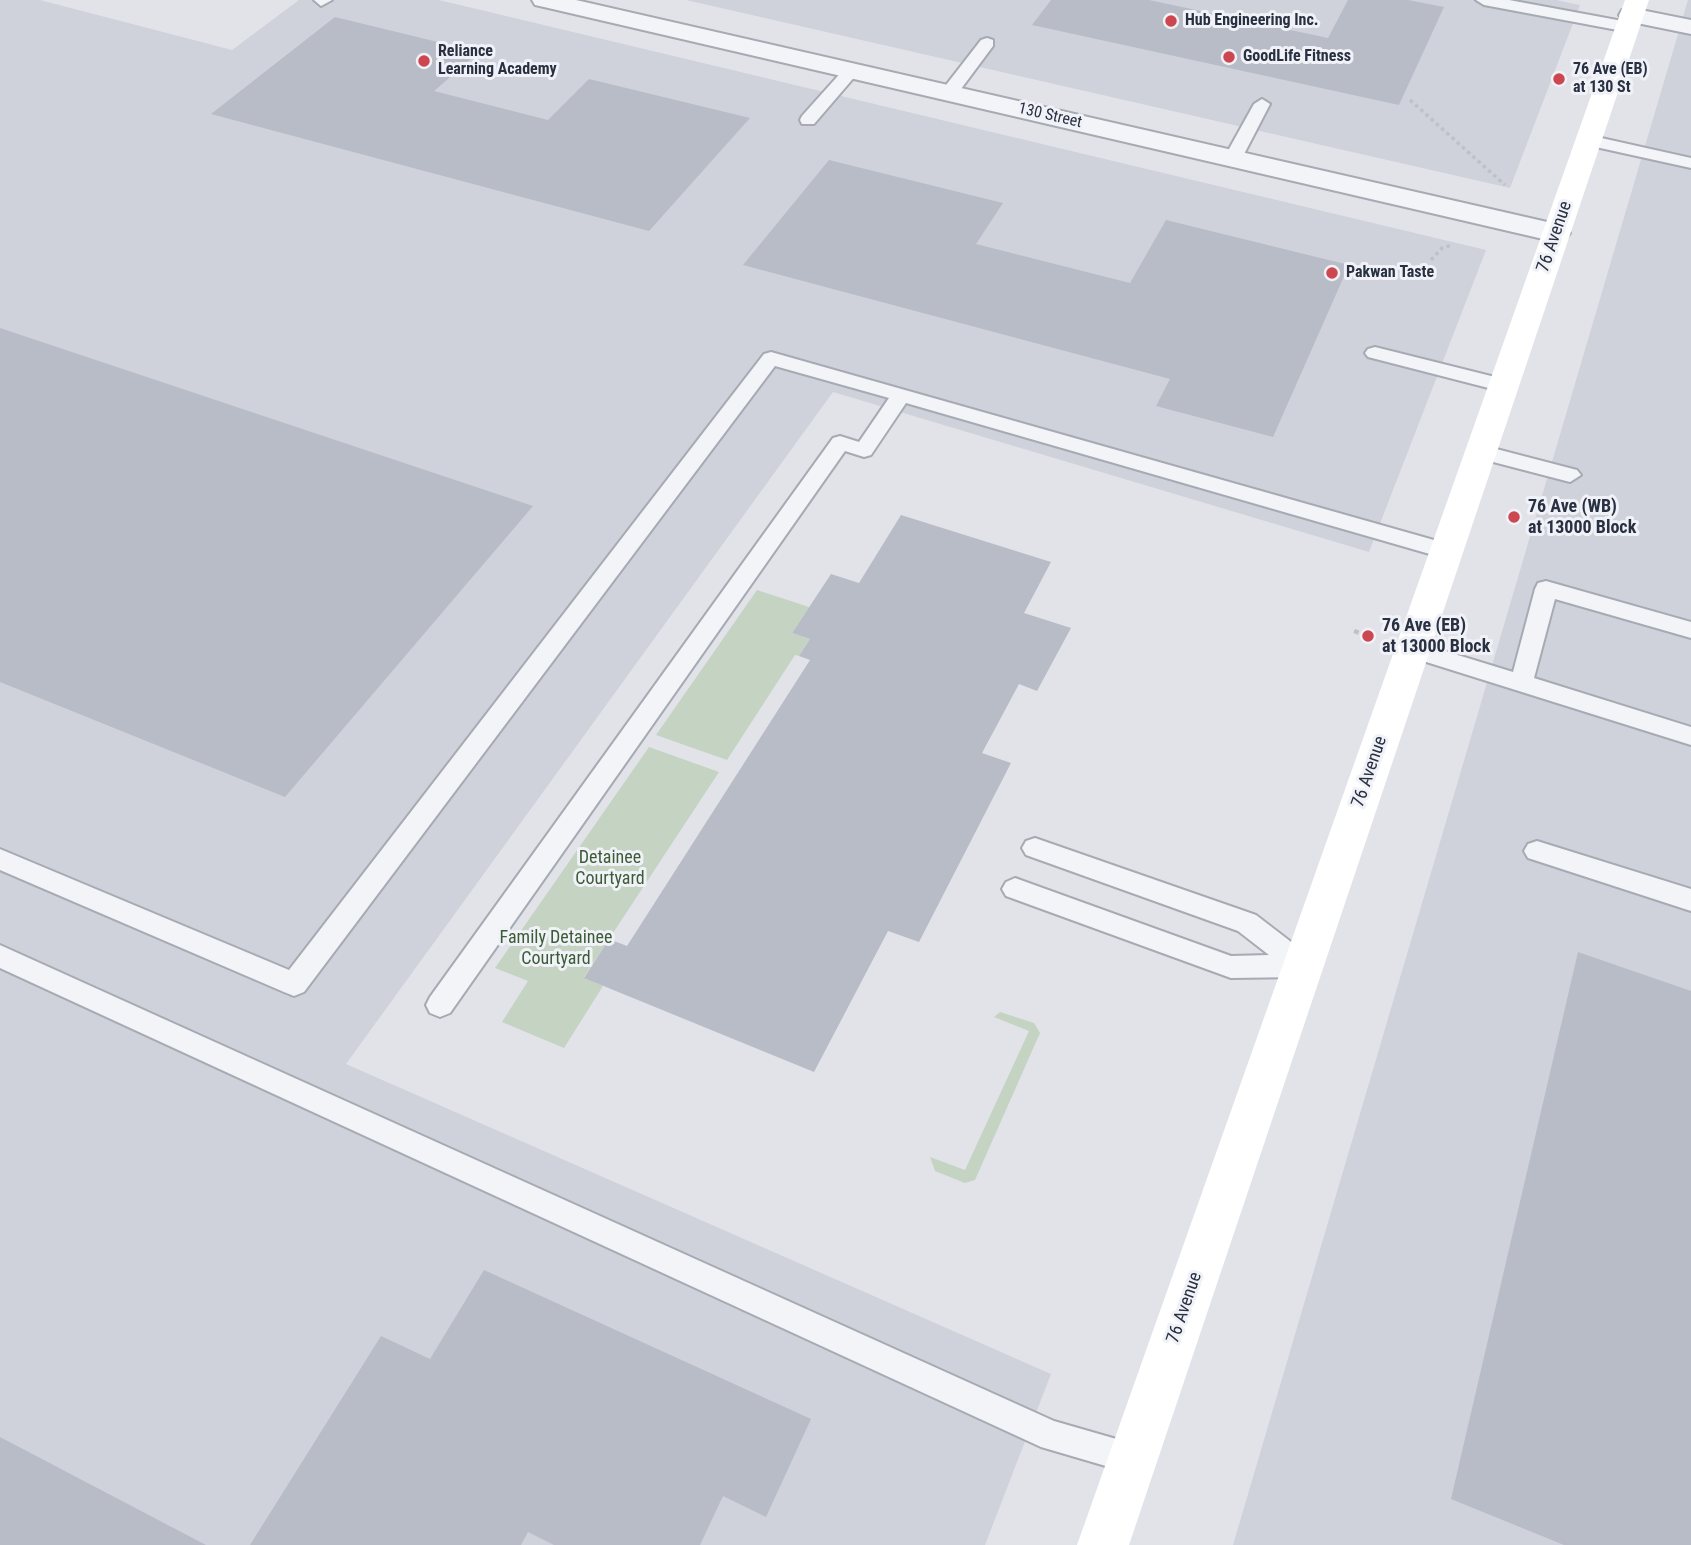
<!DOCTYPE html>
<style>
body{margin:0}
canvas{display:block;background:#e1e3e9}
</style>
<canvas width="1691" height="1545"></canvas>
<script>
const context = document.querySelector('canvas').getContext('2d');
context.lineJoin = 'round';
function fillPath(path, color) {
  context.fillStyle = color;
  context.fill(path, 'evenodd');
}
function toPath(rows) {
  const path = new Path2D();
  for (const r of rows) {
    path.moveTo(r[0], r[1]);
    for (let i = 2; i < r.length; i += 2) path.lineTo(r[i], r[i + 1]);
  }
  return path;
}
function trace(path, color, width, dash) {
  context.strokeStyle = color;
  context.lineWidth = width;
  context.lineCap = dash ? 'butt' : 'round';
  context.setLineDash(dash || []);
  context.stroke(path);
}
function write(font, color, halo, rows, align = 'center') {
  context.font = font + ' "Roboto Condensed",sans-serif';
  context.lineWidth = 6;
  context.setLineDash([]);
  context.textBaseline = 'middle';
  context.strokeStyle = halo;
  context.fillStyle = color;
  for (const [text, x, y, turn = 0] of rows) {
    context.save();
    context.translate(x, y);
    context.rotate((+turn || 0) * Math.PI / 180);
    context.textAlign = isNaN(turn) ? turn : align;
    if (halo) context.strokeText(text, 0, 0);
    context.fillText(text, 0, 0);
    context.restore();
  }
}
const built = toPath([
 [0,0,40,0,232,50,299,0,439,0,1486,250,1369,552,833,392,346,1064,1051,1374,985,1545,0,1545],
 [686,0,1556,0,1580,5,1510,188],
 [1688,0,1691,0,1691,1545,1233,1545]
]);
const green = toPath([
 [757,590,809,607,792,633,810,639,799,656,795,655,727,760,656,735],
 [649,747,719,772,584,977,603,986,564,1048,502,1022,528,981,495,968],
 [1000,1012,1034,1023,1040,1033,975,1180,965,1183,935,1171,930,1157,965,1170,1029,1031,994,1017]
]);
const building = toPath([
 [1051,0,1149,0,1328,38,1348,0,1408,0,1444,7,1399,105,1032,25],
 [335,17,479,52,434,91,548,120,589,79,750,118,649,231,211,114],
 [829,160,1003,203,976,244,1130,283,1166,220,1349,265,1273,437,1156,406,1170,379,743,265],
 [0,328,533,506,285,797,0,682],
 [901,515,1051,562,1024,613,1071,628,1037,691,1019,684,982,753,1011,763,919,942,888,931,814,1072,584,978,609,939,627,946,810,660,799,656,810,639,792,633,831,574,859,583],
 [1578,952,1691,991,1691,1545,1564,1545,1451,1499],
 [484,1270,811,1419,766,1517,723,1496,700,1545,554,1545,528,1532,521,1545,250,1545,381,1336,430,1359],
 [0,1437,206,1545,0,1545]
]);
const pathFar1 = toPath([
 [1410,100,1505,185],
 [1431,260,1442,248,1452,245]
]);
const path = toPath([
 [1354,631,1368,636]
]);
const service = toPath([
 [314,0,332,0,321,6,314,0],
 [1476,0,1509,0,1628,22,1636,27,1628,32,1484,5,1476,0],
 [987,38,993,40,993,46,955,97,943,97,943,89,981,40,987,38],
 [851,66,859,71,857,74,814,124,802,124,800,120,802,116,845,68,851,66],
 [1262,99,1270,104,1242,158,1239,162,1227,162,1224,158,1254,104,1262,99],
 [1588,135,1691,158,1691,168,1582,144,1579,140,1582,136,1588,135],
 [1375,347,1511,381,1514,386,1504,392,1368,357,1365,353,1368,349,1375,347],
 [771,352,1455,546,1458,551,1455,556,1447,559,906,403,871,455,864,457,845,451,450,1013,440,1017,430,1013,426,1005,430,997,833,438,840,436,859,442,889,398,775,366,304,992,294,996,284,992,0,870,0,849,289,970,764,354,771,352],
 [1481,445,1577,470,1581,475,1570,482,1474,457,1471,452,1481,445],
 [1546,581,1691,622,1691,638,1555,599,1534,678,1691,727,1691,745,1404,655,1400,649,1404,643,1412,641,1513,672,1535,589,1538,583,1546,581],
 [1035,838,1256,915,1312,958,1316,966,1312,974,1303,977,1231,978,1006,896,1002,889,1006,882,1015,878,1231,956,1269,955,1238,931,1026,855,1022,848,1026,841,1035,838],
 [1537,841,1691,889,1691,911,1528,858,1524,851,1528,844,1537,841],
 [0,945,1054,1421,1144,1447,1149,1458,1144,1469,1133,1474,1041,1447,0,968,0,945]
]);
const minor = toPath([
 [532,0,576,0,1556,224,1566,227,1570,233,1566,239,1556,242,544,7,535,5,532,0],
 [1631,8,1691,20,1691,34,1622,20,1619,15,1622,10,1631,8]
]);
const secondary = toPath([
 [1625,0,1649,0,1129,1545,1077,1545,1625,0]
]);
const markers = [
 [1171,21,7,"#cd4750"],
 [1229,57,7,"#cd4750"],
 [424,61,7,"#cd4750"],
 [1559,79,7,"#cd4750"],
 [1332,273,7,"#cd4750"],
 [1514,517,7,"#cd4750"],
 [1368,636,7,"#cd4750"]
];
const farPoinames = [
 ["Hub Engineering Inc.",1185,21],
 ["Reliance",438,52],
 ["Learning Academy",438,70],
 ["GoodLife Fitness",1243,57],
 ["76 Ave (EB)",1573,70],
 ["at 130 St",1573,88],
 ["Pakwan Taste",1346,273]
];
const farStreetnames = [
 ["130 Street",1050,116,13]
];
const streetNames = [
 ["76 Avenue",1555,237,-71],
 ["76 Avenue",1370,772,-71],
 ["76 Avenue",1185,1308,-71]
];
const poiNames = [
 ["76 Ave (WB)",1528,507],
 ["at 13000 Block",1528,528],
 ["76 Ave (EB)",1382,626],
 ["at 13000 Block",1382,647]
];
const parkNames = [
 ["Detainee",610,858],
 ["Courtyard",610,879],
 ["Family Detainee",556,938],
 ["Courtyard",556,959]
];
fillPath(built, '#cfd2db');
fillPath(green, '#c5d3c2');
fillPath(building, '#b8bcc6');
trace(service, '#a6aab3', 4);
trace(minor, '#a6aab3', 4);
trace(pathFar1, '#bec1c8', 3.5, [3.5, 3.5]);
trace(path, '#bec1c8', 4.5, [5, 5]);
fillPath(service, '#f3f4f8');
fillPath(minor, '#f3f4f8');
fillPath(secondary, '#fff');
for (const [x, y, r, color] of markers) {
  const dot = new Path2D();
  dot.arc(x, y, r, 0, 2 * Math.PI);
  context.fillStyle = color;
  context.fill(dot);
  trace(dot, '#f0f2f7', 2.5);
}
write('bold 16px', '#293041', '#f0f2f7', farPoinames, 'left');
write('16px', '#293041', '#f0f2f7', farStreetnames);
write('18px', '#293041', '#f0f2f7', streetNames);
write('bold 18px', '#293041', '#f0f2f7', poiNames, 'left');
write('18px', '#3b5c37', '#f0f2f7', parkNames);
</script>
